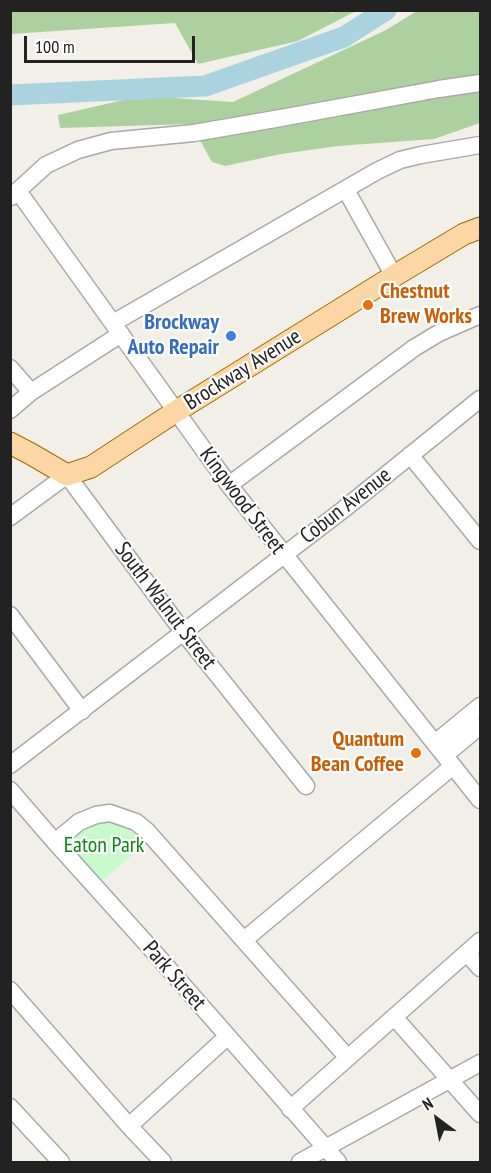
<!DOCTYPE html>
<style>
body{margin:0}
#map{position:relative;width:491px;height:1173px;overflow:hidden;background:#f2efe9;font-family:"PT Sans Narrow",sans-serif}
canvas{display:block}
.frame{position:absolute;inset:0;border:12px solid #222;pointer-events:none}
.north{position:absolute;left:407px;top:1089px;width:60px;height:60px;-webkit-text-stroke:4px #fff;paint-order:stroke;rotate:328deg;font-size:16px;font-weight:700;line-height:24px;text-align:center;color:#222}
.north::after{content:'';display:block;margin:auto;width:21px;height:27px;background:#222;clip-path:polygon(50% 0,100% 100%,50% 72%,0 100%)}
.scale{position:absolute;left:24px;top:36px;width:171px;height:27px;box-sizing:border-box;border:3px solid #222;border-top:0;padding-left:8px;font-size:18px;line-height:21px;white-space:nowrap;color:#222;-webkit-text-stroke:4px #fff;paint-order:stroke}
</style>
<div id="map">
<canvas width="491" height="1173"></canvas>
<div class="frame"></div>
<div class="north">N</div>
<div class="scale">100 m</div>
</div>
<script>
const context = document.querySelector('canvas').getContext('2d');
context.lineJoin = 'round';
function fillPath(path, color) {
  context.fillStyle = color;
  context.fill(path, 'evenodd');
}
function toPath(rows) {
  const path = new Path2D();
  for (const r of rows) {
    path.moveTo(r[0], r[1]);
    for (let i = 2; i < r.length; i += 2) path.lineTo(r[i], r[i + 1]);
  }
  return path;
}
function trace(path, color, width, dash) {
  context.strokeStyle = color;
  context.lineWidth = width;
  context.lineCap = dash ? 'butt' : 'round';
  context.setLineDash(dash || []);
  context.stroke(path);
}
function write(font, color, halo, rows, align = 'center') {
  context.font = font + ' "PT Sans Narrow",sans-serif';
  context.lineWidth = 4.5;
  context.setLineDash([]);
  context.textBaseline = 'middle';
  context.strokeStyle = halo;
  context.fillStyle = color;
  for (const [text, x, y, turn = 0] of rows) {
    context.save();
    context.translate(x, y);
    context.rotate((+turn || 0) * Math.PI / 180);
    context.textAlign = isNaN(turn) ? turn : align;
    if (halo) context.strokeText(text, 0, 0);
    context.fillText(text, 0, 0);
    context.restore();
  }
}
const forest = toPath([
 [329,11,331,13,337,11,356,11,298,41,198,64,175,23,11,34,11,11],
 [417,11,480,11,480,123,434,139,338,146,281,154,225,166,212,162,191,124,60,128,58,115,141,96,233,102,384,31]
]);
const park = toPath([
 [109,820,122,824,133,831,146,843,102,881,67,842,86,826]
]);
const river = toPath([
 [10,95,205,86,344,37,386,10]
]);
const minor = toPath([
 [346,190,394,276],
 [18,191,229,485,480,800],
 [11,197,46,165,78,150,111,141,194,133,281,118,439,89,480,83],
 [113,323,377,171,400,160,421,155,480,145],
 [10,368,31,392],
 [10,410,31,392,121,334],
 [410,455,480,541],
 [229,485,414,348,439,333,480,315],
 [10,517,67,475,184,633,306,786],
 [10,615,82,711],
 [435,743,480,706],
 [445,755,480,726],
 [10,765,344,509,480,399],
 [10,790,55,842,154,952,338,1162],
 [55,842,79,822,96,815,110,813,136,822,147,831,348,1058],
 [244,940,453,766],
 [467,953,480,968],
 [10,990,129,1126,163,1162],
 [395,1018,480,1114],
 [10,1107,61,1162],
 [290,1109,480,941],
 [129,1126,227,1037],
 [300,1162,480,1063]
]);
const major = toPath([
 [10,443,31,454,67,475,91,467,175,412,394,276,464,234,480,228]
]);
const markers = [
 [368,305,6,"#e8710a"],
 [231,336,6,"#3f7fe0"],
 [416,753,6,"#e8710a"]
];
const foodNames = [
 ["Chestnut",380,292],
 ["Brew Works",380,317],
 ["Quantum",404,740,"right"],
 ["Bean Coffee",404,765,"right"]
];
const shopNames = [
 ["Brockway",219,323],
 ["Auto Repair",219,348]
];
const streetNames = [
 ["Brockway Avenue",243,370,-32],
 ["Kingwood Street",242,501,53],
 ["Cobun Avenue",346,506,-38],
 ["South Walnut Street",165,606,53],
 ["Park Street",174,976,49]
];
const parkNames = [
 ["Eaton Park",104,846]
];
fillPath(forest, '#add19e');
fillPath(park, '#c8facc');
trace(river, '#aad3df', 21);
trace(minor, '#a9a9a9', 19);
trace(major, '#a06b00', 23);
trace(minor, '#fff', 16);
trace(major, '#fcd6a4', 21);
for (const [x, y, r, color] of markers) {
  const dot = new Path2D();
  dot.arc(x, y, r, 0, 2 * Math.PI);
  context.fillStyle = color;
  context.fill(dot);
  trace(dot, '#fff', 2);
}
write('bold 22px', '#c56008', '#fff', foodNames, 'left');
write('bold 22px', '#366cbe', '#fff', shopNames, 'right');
write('22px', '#222', '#fff', streetNames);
write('22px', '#0c8416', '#fff', parkNames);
</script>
